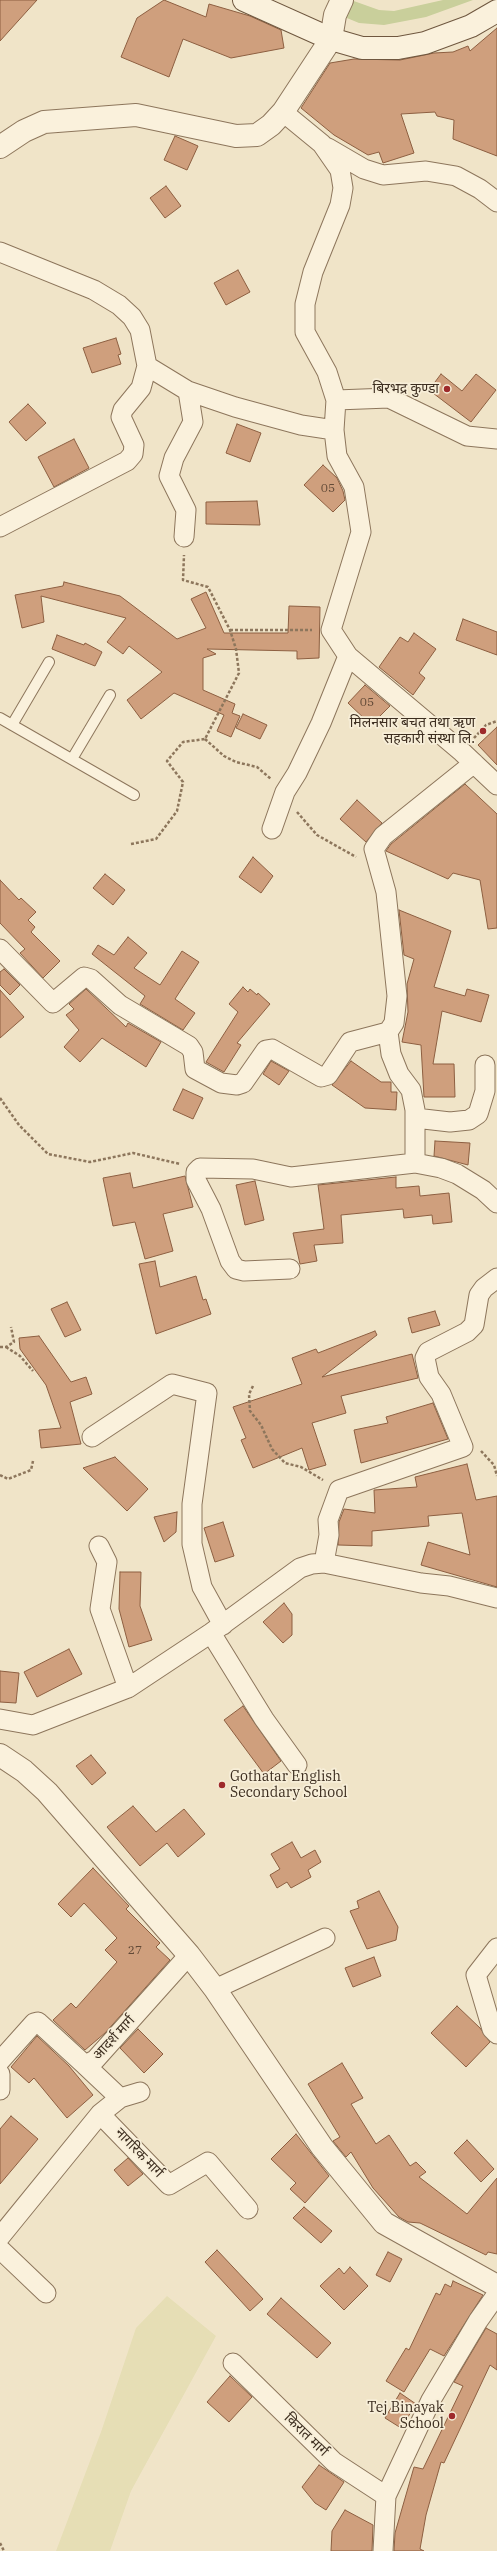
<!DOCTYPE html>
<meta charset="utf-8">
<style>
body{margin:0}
canvas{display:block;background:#f0e4c8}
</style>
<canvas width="497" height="2551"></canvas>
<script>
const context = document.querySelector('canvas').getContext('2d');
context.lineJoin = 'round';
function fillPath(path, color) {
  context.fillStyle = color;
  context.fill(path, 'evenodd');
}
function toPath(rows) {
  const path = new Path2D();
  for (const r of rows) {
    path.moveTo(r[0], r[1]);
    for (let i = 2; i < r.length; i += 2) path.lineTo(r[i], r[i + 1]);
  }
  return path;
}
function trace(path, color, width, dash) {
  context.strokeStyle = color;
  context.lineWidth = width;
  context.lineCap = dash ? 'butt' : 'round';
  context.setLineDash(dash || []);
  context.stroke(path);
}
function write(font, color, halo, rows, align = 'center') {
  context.font = font + ' "IBM Plex Serif","Noto Sans Devanagari",serif';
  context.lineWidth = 3.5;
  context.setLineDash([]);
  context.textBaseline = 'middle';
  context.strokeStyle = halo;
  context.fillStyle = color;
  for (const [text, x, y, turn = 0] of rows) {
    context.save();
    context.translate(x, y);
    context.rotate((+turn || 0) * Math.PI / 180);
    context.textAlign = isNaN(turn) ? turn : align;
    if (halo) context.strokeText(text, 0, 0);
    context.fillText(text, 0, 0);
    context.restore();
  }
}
const farmland = toPath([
 [167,2296,216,2336,131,2491,110,2551,56,2551,101,2432,136,2328]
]);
const green = toPath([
 [351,0,379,10,394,11,443,0,473,0,426,17,384,25,359,23,342,16]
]);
const building = toPath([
 [0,0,37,0,0,41,0,0],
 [164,0,206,17,209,4,250,16,281,30,284,48,231,58,183,39,169,77,121,57,137,18,164,0],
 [497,28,497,156,453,139,454,120,437,116,435,112,401,114,414,153,383,163,379,152,368,155,334,135,301,108,330,63,354,59,400,60,434,53,453,52,468,46,470,51,497,28],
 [175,136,198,146,187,170,164,160,175,136],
 [166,186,181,206,165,218,150,198,166,186],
 [238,270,250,292,226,305,214,283,238,270],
 [116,338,121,354,118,355,121,364,92,373,83,348,116,338],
 [441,374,462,391,476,374,496,390,471,422,429,390,441,374],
 [28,404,46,423,26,441,9,422,28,404],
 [237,424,261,433,250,462,226,453,237,424],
 [74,439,89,468,54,487,38,457,74,439],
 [323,465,337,478,343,491,345,500,333,512,304,485,323,465],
 [257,501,260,525,206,524,206,502,257,501],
 [64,582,120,596,177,639,206,628,191,599,206,592,224,633,288,633,289,606,320,607,319,658,297,659,297,651,207,649,216,654,203,658,203,690,235,704,232,713,240,716,231,737,217,731,224,715,174,693,141,719,127,700,162,672,129,646,123,654,107,642,126,618,41,596,44,622,22,628,15,595,63,586,64,582],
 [463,619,497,632,497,655,456,640,463,619],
 [414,633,436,649,419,673,425,678,413,695,379,667,400,637,408,642,414,633],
 [57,635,84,645,85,643,102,652,95,666,52,649,57,635],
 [365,685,390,706,371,725,348,703,365,685],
 [243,714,267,725,260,739,236,728,243,714],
 [497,727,497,765,478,745,497,727],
 [465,784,497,814,497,928,488,929,480,880,453,873,448,879,386,851,391,844,465,784],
 [357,800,382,823,366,842,340,819,357,800],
 [253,857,273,876,261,893,239,877,253,857],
 [105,874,125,890,113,905,93,888,105,874],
 [0,880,19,900,21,898,36,912,28,920,35,927,31,932,60,961,43,978,20,953,25,949,0,923,0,880],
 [399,910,451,931,434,987,465,996,467,989,489,995,481,1022,442,1011,433,1064,454,1064,455,1097,424,1097,421,1045,402,1042,408,1012,407,984,414,959,404,955,399,910],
 [128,937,147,953,134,968,160,985,182,951,199,962,175,999,195,1013,183,1030,140,1004,145,996,92,954,98,945,114,955,128,937],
 [4,969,20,985,10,995,0,985,0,972,4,969],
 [243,987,248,992,250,989,257,995,258,993,270,1004,237,1043,241,1045,224,1072,206,1062,238,1012,229,1004,243,987],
 [86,989,126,1027,128,1023,161,1042,146,1067,102,1038,80,1062,64,1047,79,1030,66,1015,74,1009,69,1004,86,989],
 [0,990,24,1017,0,1038,0,990],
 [271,1061,289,1071,279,1085,263,1074,271,1061],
 [351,1061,381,1082,391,1082,391,1092,397,1092,396,1110,365,1108,332,1085,351,1061],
 [183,1089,203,1098,193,1119,173,1110,183,1089],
 [435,1141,470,1143,468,1165,434,1156,435,1141],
 [130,1173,133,1188,185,1176,193,1207,163,1214,173,1251,145,1259,135,1222,113,1226,103,1178,130,1173],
 [396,1177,396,1188,419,1186,420,1196,449,1193,452,1222,433,1224,432,1215,404,1218,403,1209,341,1215,343,1243,314,1245,317,1261,300,1264,293,1233,324,1229,318,1185,396,1177],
 [255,1181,264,1220,245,1225,236,1185,255,1181],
 [155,1261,160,1287,196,1276,203,1300,206,1299,211,1314,156,1334,139,1264,155,1261],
 [67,1302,81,1330,65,1337,51,1309,67,1302],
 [435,1311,440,1325,412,1333,408,1318,435,1311],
 [375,1331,377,1335,322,1377,412,1354,418,1378,341,1396,346,1413,312,1423,326,1465,309,1470,302,1448,253,1468,241,1440,246,1438,233,1407,302,1384,292,1358,316,1349,318,1353,375,1331],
 [39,1336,71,1382,86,1377,92,1394,70,1402,81,1444,41,1448,39,1430,61,1428,46,1385,20,1349,19,1338,39,1336],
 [433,1403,448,1439,361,1463,354,1430,388,1423,386,1417,433,1403],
 [115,1457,148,1489,127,1511,83,1468,115,1457],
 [467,1464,476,1500,497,1496,497,1587,421,1565,428,1542,470,1555,462,1513,428,1516,429,1526,372,1531,372,1546,338,1545,339,1522,344,1509,375,1513,374,1490,417,1487,415,1477,467,1464],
 [177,1512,176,1532,164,1542,154,1517,177,1512],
 [223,1522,234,1556,215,1562,204,1528,223,1522],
 [120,1572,141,1572,140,1606,152,1640,129,1647,119,1609,120,1572],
 [284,1603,292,1614,292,1635,283,1643,263,1622,284,1603],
 [69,1649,82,1674,37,1697,24,1672,69,1649],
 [0,1671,19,1673,16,1703,0,1702,0,1671],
 [243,1706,281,1761,264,1774,224,1720,243,1706],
 [91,1755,106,1773,92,1785,76,1766,91,1755],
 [133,1806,156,1832,184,1809,205,1834,178,1857,167,1843,140,1866,107,1827,133,1806],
 [292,1842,301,1858,315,1850,321,1862,308,1870,311,1877,291,1888,287,1882,277,1888,270,1875,280,1869,271,1854,292,1842],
 [93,1868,129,1906,126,1909,160,1943,156,1947,170,1960,105,2033,85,2050,53,2020,71,2003,76,2008,117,1962,105,1950,117,1938,84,1903,71,1917,58,1904,93,1868],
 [379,1891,398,1927,396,1940,367,1949,350,1911,359,1908,357,1901,379,1891],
 [374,1957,381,1976,353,1987,345,1968,374,1957],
 [457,2006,480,2028,490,2042,466,2067,431,2033,457,2006],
 [138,2029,163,2054,144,2073,120,2048,138,2029],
 [37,2036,69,2066,93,2095,67,2118,34,2078,29,2083,11,2067,37,2036],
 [342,2063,363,2098,351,2104,376,2144,389,2135,410,2166,416,2162,426,2172,419,2177,467,2214,497,2178,497,2254,488,2252,486,2255,420,2223,408,2222,399,2217,373,2188,351,2152,346,2157,333,2141,340,2137,308,2084,342,2063],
 [11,2116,38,2139,0,2184,0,2129,11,2116],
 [296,2134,329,2176,305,2203,290,2189,296,2183,271,2159,296,2134],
 [467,2140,494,2169,481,2182,454,2153,467,2140],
 [128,2158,143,2174,128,2186,114,2170,128,2158],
 [304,2207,332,2231,321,2243,293,2218,304,2207],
 [217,2250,263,2299,250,2311,205,2262,217,2250],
 [388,2252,402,2259,390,2282,376,2275,388,2252],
 [350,2267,368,2286,344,2310,320,2286,339,2268,344,2274,350,2267],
 [453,2281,483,2295,444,2356,430,2349,404,2392,386,2381,406,2348,409,2350,436,2293,440,2295,445,2284,451,2287,453,2281],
 [281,2298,331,2343,317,2358,267,2314,281,2298],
 [486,2328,497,2334,497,2370,490,2365,444,2463,441,2462,426,2515,420,2549,424,2551,394,2551,395,2533,414,2467,423,2469,463,2386,454,2382,486,2328],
 [230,2376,252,2397,229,2422,207,2402,230,2376],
 [400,2393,416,2404,401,2428,385,2418,400,2393],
 [319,2465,344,2482,326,2510,315,2503,302,2487,319,2465],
 [345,2510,373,2525,372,2551,331,2551,332,2531,345,2510]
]);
const path = toPath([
 [230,630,312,630],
 [474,738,486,725,497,721],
 [205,739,224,756,236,762,257,767,271,779],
 [297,812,317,835,356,857],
 [131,844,156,839,177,811,183,782,167,761,183,742,205,739,239,673,236,649,230,630,208,587,183,580,184,555],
 [0,1098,19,1125,48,1154,90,1162,133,1153,180,1164],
 [0,1347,6,1347,14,1342,11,1327],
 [6,1347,20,1356,33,1371],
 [253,1386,249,1394,250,1411,261,1425,272,1449,285,1463,301,1467,323,1480],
 [481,1451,494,1465,497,1476],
 [0,1475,8,1479,31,1470,33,1461],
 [0,2543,4,2551]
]);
const service = toPath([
 [0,718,134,795],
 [12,725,49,662],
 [72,759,110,695]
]);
const minor = toPath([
 [283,112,322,144,340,170,343,188,340,205,313,272,305,304,305,332,327,372,336,400],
 [328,148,364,169,383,175,426,171,456,176,480,189,497,202],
 [0,252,94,290,119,305,132,317,140,330,147,366,188,391,235,407,301,425,334,430,337,456,354,487,361,532,331,630,348,656,462,752,497,785],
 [334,430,336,400,389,398,467,436,497,439],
 [0,527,127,461,133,454,134,445,121,417,123,410,141,388,147,366],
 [184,537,186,510,169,476,174,458,193,422,188,391],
 [272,829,285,792,297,773,321,723,348,656],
 [0,949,53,1003,84,977,91,979,120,1005,189,1046,193,1052,195,1069,221,1083,237,1085,243,1083,266,1050,272,1049,321,1077,328,1075,350,1042,388,1032,394,1023,397,996,386,892,374,849,383,836,474,763],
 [388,1032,391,1054,399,1074,411,1090,415,1110,415,1163,441,1168,457,1174,483,1190,497,1203],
 [415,1118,450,1122,469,1120,478,1114,485,1091,485,1065],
 [290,1269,244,1271,236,1269,230,1261,211,1209,196,1180,196,1172,200,1168,253,1169,291,1177,415,1163],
 [92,1437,172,1384,207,1393,192,1504,192,1544,202,1587,223,1625],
 [99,1546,107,1562,100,1609,128,1688],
 [324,1563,329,1535,328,1520,339,1490,463,1447,441,1394,429,1377,425,1358,428,1352,467,1332,474,1325,479,1295,484,1288,497,1278],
 [211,1633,264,1719,297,1765],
 [0,1719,33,1725,128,1688,211,1633,300,1568,312,1564,324,1563,421,1583,449,1586,497,1598],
 [497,1948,476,1975,492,2029,497,2034],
 [215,1989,325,1938],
 [0,2061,34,2023,38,2022,85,2065,95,2060,189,1955],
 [0,2074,0,2090],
 [120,2098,140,2092],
 [100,2114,169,2185,208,2162,248,2209],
 [0,2237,100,2114,120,2098,85,2065],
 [0,2249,46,2293],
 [233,2363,334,2462,386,2496],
 [383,2551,386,2496,431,2400,478,2321,497,2294]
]);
const tertiary = toPath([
 [0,147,24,131,44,122,136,115,236,136,257,135,271,125,283,112,331,39,335,15,342,0],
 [0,1755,24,1771,47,1792,189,1955,215,1989,322,2147,384,2223,497,2286]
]);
const secondary = toPath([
 [244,0,331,39,362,48,398,48,425,43,471,26,497,11]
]);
const markers = [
 [447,389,4,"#9e2a2b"],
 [483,731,4,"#9e2a2b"],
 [222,1785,4,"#9e2a2b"],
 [452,2416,4,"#9e2a2b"]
];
const numberNames = [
 ["05",328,489],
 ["05",367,703],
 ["27",135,1951]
];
const poiNames = [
 ["बिरभद्र कुण्डा",439,389],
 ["मिलनसार बचत तथा ऋण",475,723],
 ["सहकारी संस्था लि.",475,739],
 ["Gothatar English",230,1777,"left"],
 ["Secondary School",230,1793,"left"],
 ["Tej Binayak",444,2408],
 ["School",444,2424]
];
const streetNames = [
 ["आदर्श मार्ग",114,2038,-47],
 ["नागरिक मार्ग",139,2153,46],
 ["किरात मार्ग",306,2435,44]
];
fillPath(farmland, '#e6deb5');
fillPath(green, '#c9cf9b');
fillPath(building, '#cf9f7d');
trace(building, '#8d5f41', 1);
trace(service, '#8d765c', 12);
trace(minor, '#8d765c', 21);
trace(tertiary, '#8d765c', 24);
trace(secondary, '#6f573f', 24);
trace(path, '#8d765c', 2.5, [3, 2]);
trace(service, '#faf1dc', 10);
trace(minor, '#faf1dc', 19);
trace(tertiary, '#faf1dc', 22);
trace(secondary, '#faf1dc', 22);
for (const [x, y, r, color] of markers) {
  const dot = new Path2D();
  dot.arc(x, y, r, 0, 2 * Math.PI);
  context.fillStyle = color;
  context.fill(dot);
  trace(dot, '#f7eed8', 1.5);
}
write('12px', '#624a37', null, numberNames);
write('14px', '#3d2e20', '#f7eed8', poiNames, 'right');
write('14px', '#3d2e20', '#f7eed8', streetNames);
</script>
